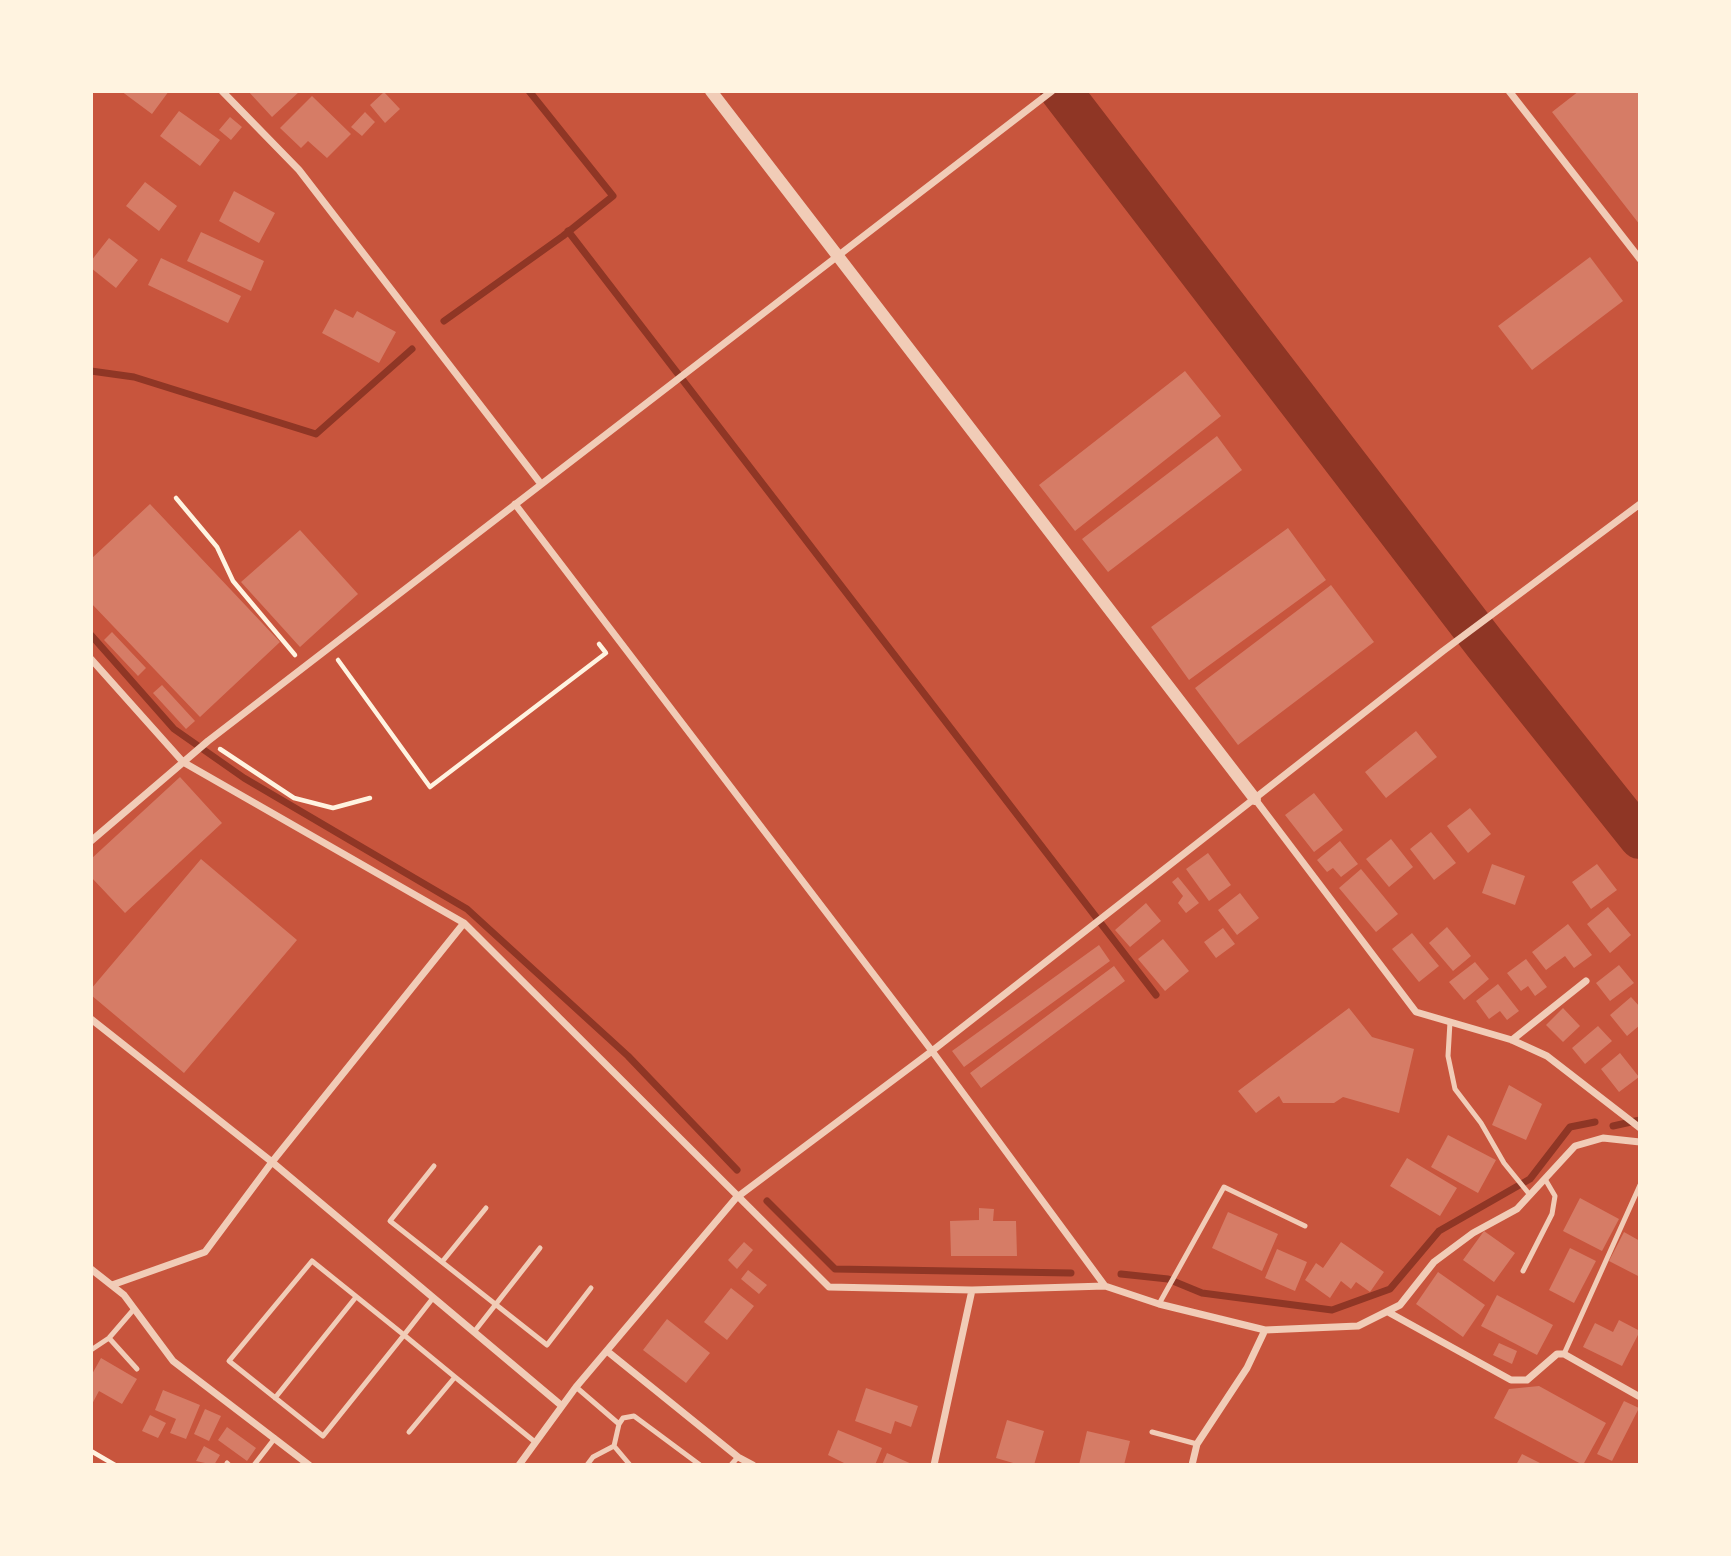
<!DOCTYPE html>
<style>
body{margin:0}
#map{position:relative;width:1731px;height:1556px;overflow:hidden;background:#c8553d;font-family:Raleway,sans-serif}
canvas{display:block}
.frame{position:absolute;inset:0;border:93px solid #fff3e0;pointer-events:none}
</style>
<div id="map">
<canvas width="1731" height="1556"></canvas>
<div class="frame"></div>
</div>
<script>
const context = document.querySelector('canvas').getContext('2d');
context.lineJoin = 'round';
function toPath(rows) {
  const path = new Path2D();
  for (const r of rows) {
    path.moveTo(r[0], r[1]);
    for (let i = 2; i < r.length; i += 2) path.lineTo(r[i], r[i + 1]);
  }
  return path;
}
function trace(path, color, width, dash) {
  context.strokeStyle = color;
  context.lineWidth = width;
  context.lineCap = dash ? 'butt' : 'round';
  context.setLineDash(dash || []);
  context.stroke(path);
}
function fillPath(path, color) {
  context.fillStyle = color;
  context.fill(path, 'evenodd');
}
const stream = toPath([
 [568,231,1156,995],
 [444,321,563,236,613,196,529,91],
 [91,371,134,377,316,434,412,349],
 [91,635,174,729,244,778,467,909,628,1056,737,1170],
 [1613,1126,1640,1120],
 [767,1201,835,1269,1071,1273],
 [1121,1274,1168,1279,1202,1293,1332,1310,1390,1289,1439,1231,1530,1179,1570,1127,1595,1122]
]);
const river = toPath([
 [1061,91,1485,644,1640,838]
]);
const building = toPath([
 [121,91,169,91,152,114],
 [248,91,300,91,272,117],
 [1579,91,1640,91,1640,225,1552,112],
 [384,92,400,109,385,123,370,105],
 [312,96,351,134,327,158,308,141,301,148,280,128],
 [179,111,220,140,200,166,160,136],
 [365,112,375,122,362,136,351,127],
 [230,117,242,127,231,140,219,130],
 [145,182,177,206,159,231,126,206],
 [234,191,275,213,259,243,219,221],
 [201,232,264,261,251,291,187,261],
 [109,238,138,260,116,288,91,268,91,261],
 [1590,257,1623,301,1532,370,1498,326],
 [161,258,241,296,228,323,148,285],
 [335,309,353,318,357,311,396,332,379,363,322,333],
 [1185,371,1221,416,1075,531,1039,485],
 [1217,436,1242,470,1108,572,1082,539],
 [150,504,280,642,200,717,91,603,91,559],
 [1288,528,1326,580,1189,680,1151,627],
 [300,530,358,594,300,647,241,582],
 [1331,585,1374,642,1238,745,1195,688],
 [112,632,146,668,138,676,104,640],
 [162,685,195,721,186,729,153,693],
 [1416,731,1437,757,1386,798,1365,772],
 [180,777,222,823,125,913,91,877,91,859],
 [1314,793,1343,830,1314,852,1285,815],
 [1470,808,1491,834,1468,853,1447,826],
 [1431,832,1456,863,1434,880,1410,849],
 [1391,839,1413,867,1389,887,1366,859],
 [1340,841,1358,864,1341,877,1333,868,1327,872,1317,860],
 [1208,853,1231,885,1209,901,1186,869],
 [201,859,297,940,184,1073,91,995,91,989],
 [1492,864,1525,876,1515,905,1482,893],
 [1597,864,1617,890,1591,909,1572,882],
 [1361,869,1398,914,1376,932,1339,888],
 [1178,877,1199,903,1186,913,1178,903,1183,896,1172,882],
 [1240,893,1259,918,1237,935,1218,910],
 [1146,903,1161,921,1130,947,1115,930],
 [1608,907,1631,935,1610,953,1587,924],
 [1568,924,1592,955,1574,968,1565,956,1546,970,1532,952],
 [1447,927,1471,956,1453,971,1429,943],
 [1223,928,1235,944,1216,958,1204,942],
 [1412,933,1439,966,1419,982,1392,949],
 [1163,939,1189,971,1165,991,1138,959],
 [1099,945,1110,961,964,1067,952,1051],
 [1526,959,1547,987,1535,996,1528,986,1521,991,1507,973],
 [1475,962,1489,979,1464,1000,1449,982],
 [1619,965,1634,983,1610,1001,1596,983],
 [1114,966,1125,981,981,1088,970,1073],
 [1498,984,1519,1011,1507,1020,1500,1011,1489,1019,1476,1001],
 [1631,997,1640,1007,1640,1025,1627,1036,1610,1015],
 [1349,1008,1372,1037,1414,1049,1399,1113,1343,1097,1334,1103,1283,1103,1279,1096,1256,1113,1238,1091],
 [1563,1008,1580,1026,1563,1042,1546,1025],
 [1598,1026,1612,1041,1585,1064,1572,1048],
 [1620,1053,1639,1077,1619,1092,1601,1069],
 [1509,1085,1542,1104,1526,1140,1492,1125],
 [1448,1135,1496,1160,1478,1193,1431,1167],
 [1407,1158,1457,1188,1440,1216,1390,1186],
 [1580,1198,1619,1219,1602,1251,1563,1231],
 [979,1208,994,1209,993,1221,1016,1221,1017,1256,951,1256,950,1221,979,1220],
 [1228,1212,1278,1234,1262,1271,1212,1248],
 [1484,1231,1515,1253,1494,1282,1463,1260],
 [1624,1232,1640,1241,1640,1277,1609,1261],
 [744,1242,753,1250,737,1269,728,1260],
 [1341,1242,1384,1272,1370,1292,1356,1282,1351,1289,1341,1281,1330,1298,1305,1280,1316,1263,1323,1268],
 [1570,1248,1596,1261,1574,1303,1549,1290],
 [1277,1249,1307,1262,1295,1291,1265,1278],
 [748,1270,767,1285,759,1294,741,1279],
 [1438,1272,1485,1305,1463,1337,1416,1304],
 [731,1288,754,1306,727,1340,704,1322],
 [1497,1295,1553,1325,1537,1355,1481,1326],
 [667,1319,710,1353,686,1383,643,1350],
 [1619,1320,1640,1331,1622,1366,1583,1347,1595,1323,1613,1332],
 [1499,1343,1517,1351,1512,1364,1493,1355],
 [101,1358,137,1379,122,1404,99,1391,91,1406,91,1376],
 [1539,1386,1606,1423,1583,1465,1494,1418,1509,1389],
 [866,1388,918,1406,911,1427,895,1421,891,1434,855,1421],
 [163,1390,200,1405,186,1439,170,1433,176,1419,155,1410],
 [1624,1401,1639,1408,1612,1461,1597,1454],
 [205,1409,221,1416,209,1441,194,1434],
 [150,1415,166,1423,158,1438,142,1431],
 [1007,1420,1044,1431,1034,1465,1020,1465,996,1458],
 [227,1427,256,1448,247,1461,218,1440],
 [838,1430,882,1448,875,1465,848,1465,828,1455],
 [1087,1431,1130,1441,1124,1465,1079,1465],
 [204,1446,220,1455,214,1465,196,1461],
 [887,1453,914,1465,882,1465],
 [1522,1454,1544,1465,1516,1465]
]);
const path = toPath([
 [176,498,217,547,233,581,295,655],
 [338,660,430,787,606,653,599,644],
 [220,749,294,798,333,808,370,798],
 [91,1451,115,1465]
]);
const service = toPath([
 [1450,1022,1448,1056,1455,1089,1481,1123,1504,1163,1530,1195],
 [434,1166,390,1221,547,1345,591,1288],
 [442,1262,486,1208],
 [1523,1271,1552,1214,1555,1196,1545,1179],
 [433,1298,404,1335,323,1436,229,1361,312,1261,404,1335,455,1377,535,1442],
 [1159,1304,1224,1187,1305,1226],
 [474,1332,540,1248],
 [109,1338,137,1369],
 [91,1350,109,1338,134,1309],
 [1564,1354,1640,1185],
 [576,1387,619,1424],
 [275,1398,356,1297],
 [409,1432,455,1377],
 [1152,1432,1197,1444],
 [227,1463,229,1465],
 [254,1465,275,1438],
 [587,1465,593,1457,614,1446],
 [630,1465,614,1446,619,1424,623,1418,634,1416,700,1465],
 [731,1465,738,1457]
]);
const minor = toPath([
 [222,91,299,170,541,484],
 [1509,91,1640,259],
 [515,504,932,1051,1105,1286],
 [91,659,183,762,464,923,829,1287,972,1290,1105,1286,1159,1304,1265,1330,1358,1326,1400,1305,1434,1262,1473,1233,1517,1209,1575,1146,1603,1138,1640,1142],
 [1255,799,1416,1012,1512,1040,1547,1056,1640,1128],
 [91,841,208,741,1052,91],
 [91,1019,272,1162,562,1406],
 [1512,1040,1586,981],
 [91,1269,124,1295,173,1361,309,1465],
 [112,1285,205,1252,272,1162,464,923],
 [1388,1312,1511,1380,1527,1380,1557,1354,1564,1354,1640,1397],
 [607,1351,738,1457,753,1465],
 [519,1465,576,1387,736,1198,932,1051,1443,651,1640,504],
 [934,1465,972,1290],
 [1192,1465,1197,1444,1247,1368,1265,1330]
]);
const tertiary = toPath([
 [711,91,1255,799]
]);
trace(stream, '#8f3625', 7);
trace(river, '#8f3625', 42);
fillPath(building, '#d67c66');
trace(path, '#fff3e0', 4.5);
trace(service, '#f1ccb7', 5);
trace(minor, '#f1ccb7', 7);
trace(tertiary, '#f1ccb7', 12);
</script>
